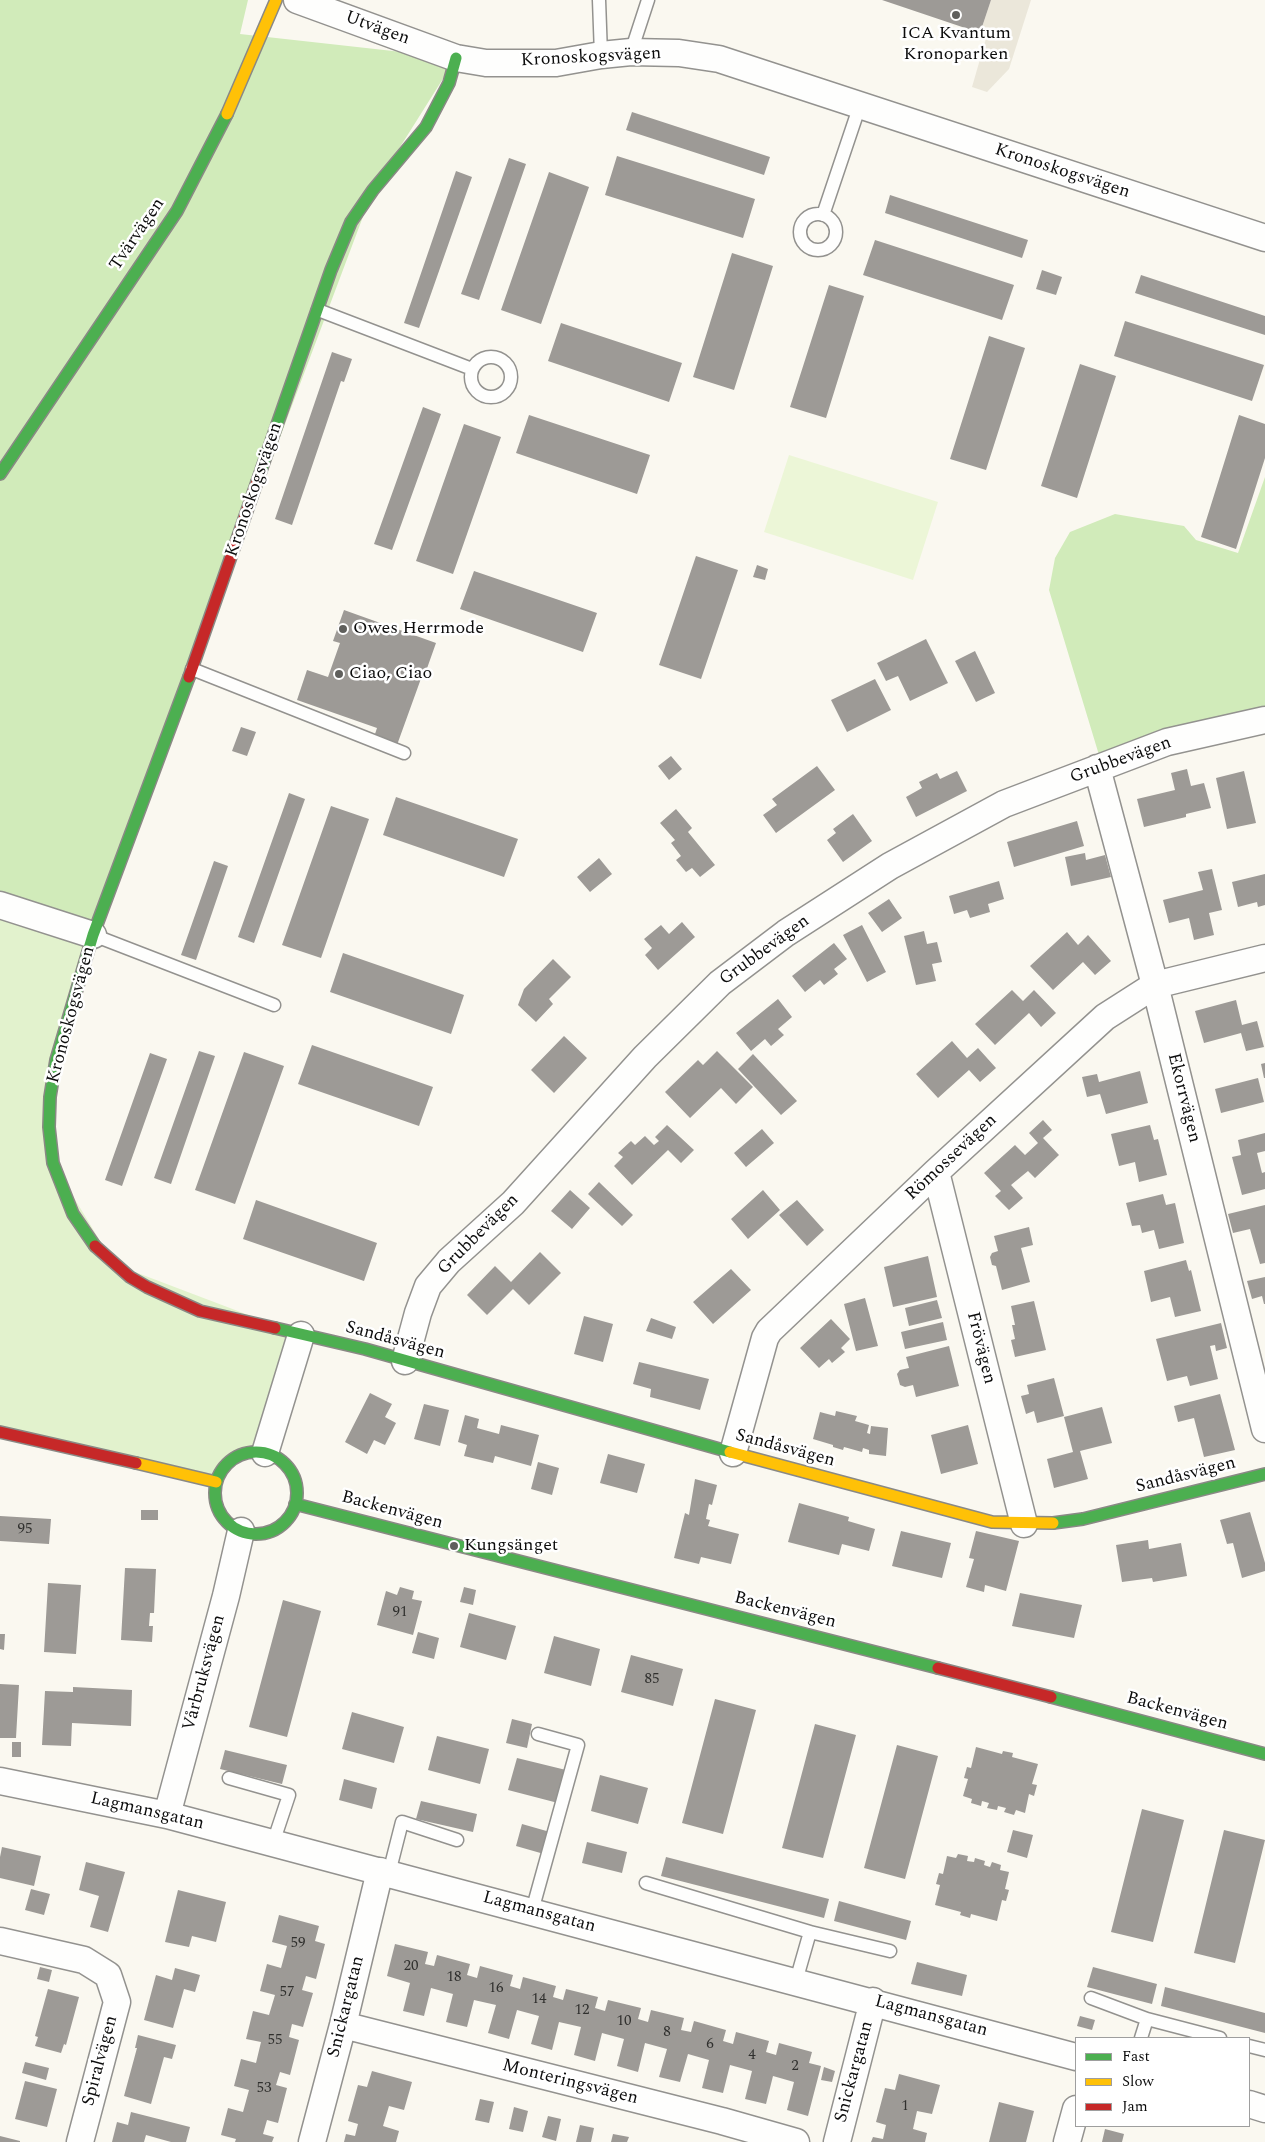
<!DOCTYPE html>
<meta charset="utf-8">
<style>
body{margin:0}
#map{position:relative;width:1265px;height:2142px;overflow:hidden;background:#faf8f0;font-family:Spectral,serif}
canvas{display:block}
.legend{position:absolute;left:1075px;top:2037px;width:175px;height:90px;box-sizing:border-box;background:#fff;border:1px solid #9e9e9e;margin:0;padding:6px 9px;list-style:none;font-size:15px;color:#0c0c0c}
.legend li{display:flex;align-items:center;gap:10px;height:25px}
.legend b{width:25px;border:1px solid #9e9e9e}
</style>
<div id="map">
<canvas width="1265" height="2142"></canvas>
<ul class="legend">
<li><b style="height:6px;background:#4caf50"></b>Fast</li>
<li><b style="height:6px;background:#ffc107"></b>Slow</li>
<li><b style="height:6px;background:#c62828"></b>Jam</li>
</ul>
</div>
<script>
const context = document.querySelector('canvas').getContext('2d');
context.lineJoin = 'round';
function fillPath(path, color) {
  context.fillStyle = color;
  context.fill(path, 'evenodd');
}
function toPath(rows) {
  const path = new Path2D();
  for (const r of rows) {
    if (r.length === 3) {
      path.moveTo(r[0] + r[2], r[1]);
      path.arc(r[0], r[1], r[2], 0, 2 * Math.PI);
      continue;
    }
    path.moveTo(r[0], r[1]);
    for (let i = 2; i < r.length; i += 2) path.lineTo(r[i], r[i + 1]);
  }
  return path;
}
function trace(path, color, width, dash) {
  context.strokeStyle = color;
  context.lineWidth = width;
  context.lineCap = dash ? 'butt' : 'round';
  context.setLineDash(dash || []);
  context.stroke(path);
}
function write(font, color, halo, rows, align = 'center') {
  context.font = font + ' Spectral,serif';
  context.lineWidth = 5;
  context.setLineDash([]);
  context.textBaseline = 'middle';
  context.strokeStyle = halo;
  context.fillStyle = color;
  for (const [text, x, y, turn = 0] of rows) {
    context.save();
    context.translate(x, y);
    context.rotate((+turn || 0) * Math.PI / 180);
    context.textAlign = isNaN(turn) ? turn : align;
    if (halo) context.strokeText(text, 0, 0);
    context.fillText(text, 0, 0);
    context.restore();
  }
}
const green = toPath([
 [0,905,93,935,56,1060,53,1163,114,1264,301,1335,265,1453,248,1452,231,1460,222,1469,216,1482,0,1432]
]);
const forest = toPath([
 [0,0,248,0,240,34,456,58,373,190,93,935,0,911],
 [1265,477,1265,717,1099,755,1049,590,1055,558,1070,532,1115,514,1184,526,1196,540,1238,553]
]);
const pitch = toPath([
 [789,455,938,502,913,580,764,532]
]);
const plaza = toPath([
 [991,0,1031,0,1009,69,987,92,972,87,987,35,970,30,980,33]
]);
const building = toPath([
 [882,0,991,0,980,33],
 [632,112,770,157,764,175,626,130],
 [617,156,755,199,743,238,605,195],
 [509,158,526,164,479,300,461,294],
 [456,171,472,177,419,328,404,323],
 [549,172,589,187,541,324,501,310],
 [890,195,1028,240,1022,258,885,213],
 [875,240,1014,285,1002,320,863,275],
 [732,253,773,266,734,390,693,377],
 [1042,270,1062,277,1056,295,1036,289],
 [1141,275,1265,316,1265,335,1135,293],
 [829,285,864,296,826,418,790,407],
 [1125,321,1264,365,1252,401,1114,356],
 [561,323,682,363,669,402,548,361],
 [989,336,1025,348,986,470,950,459],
 [332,352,352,359,344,382,341,381,292,525,275,519],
 [1080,364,1116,376,1077,498,1041,486],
 [423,407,441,414,392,550,374,544],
 [529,415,650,455,637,494,516,453],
 [1239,415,1265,424,1265,458,1236,549,1201,537],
 [464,424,501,437,453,574,416,561],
 [696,556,738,570,701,679,659,665],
 [757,565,768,569,765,580,753,577],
 [474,571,597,613,583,652,460,609],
 [344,610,436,643,425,674,423,673,397,745,374,737,377,728,297,700,307,670,328,677,340,643,333,641],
 [926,639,948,683,910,701,898,676,886,681,877,663],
 [975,651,995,693,976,702,955,661],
 [875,679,891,710,847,732,831,700],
 [241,727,256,732,247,756,232,751],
 [671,756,682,769,669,780,658,766],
 [817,766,835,790,776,833,763,815,777,805,772,799],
 [1187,769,1191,786,1204,783,1211,808,1186,814,1186,817,1144,827,1137,799,1175,790,1171,773],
 [957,771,967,791,916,817,906,797,922,788,919,782,937,773,940,779],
 [1244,771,1256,823,1227,829,1216,778],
 [289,793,305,799,254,943,238,937],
 [396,797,518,839,504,877,383,835],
 [331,806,369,819,321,958,282,945],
 [676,809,692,828,688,832,715,865,700,877,692,868,686,872,676,860,681,856,671,843,675,840,660,823],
 [853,814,872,841,843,862,827,840,836,833,833,829],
 [1077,821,1084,846,1014,867,1007,842],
 [1085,853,1086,860,1105,855,1111,877,1071,886,1065,857],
 [599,858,612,874,590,892,577,877],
 [214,861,228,866,196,960,181,955],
 [1212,869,1222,910,1209,913,1214,935,1194,940,1189,918,1169,923,1163,900,1203,890,1198,872],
 [1265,874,1265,905,1258,907,1257,902,1238,907,1232,882],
 [999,881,1004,899,988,904,990,912,970,918,967,910,954,914,949,896],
 [889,899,902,918,882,932,868,913],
 [682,922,695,937,658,970,645,955,652,948,644,939,661,925,669,934],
 [862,925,886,972,867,982,843,935],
 [924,931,927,944,937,942,942,962,932,964,936,981,916,985,904,936],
 [1067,932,1078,945,1088,935,1111,961,1095,975,1083,962,1053,990,1030,966],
 [834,943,847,959,834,969,838,974,824,985,820,980,805,992,792,976],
 [343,953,464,995,451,1034,330,992],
 [553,959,571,977,549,999,553,1004,536,1022,518,1005,524,989],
 [1012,990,1023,1001,1034,990,1056,1013,1041,1027,1029,1013,995,1045,975,1024],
 [778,999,792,1017,778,1029,784,1035,771,1046,765,1039,751,1051,736,1033],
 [1236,1000,1242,1025,1257,1021,1264,1047,1246,1051,1241,1033,1204,1043,1195,1011],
 [564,1036,587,1058,554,1093,531,1070],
 [952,1041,967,1058,978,1048,996,1068,980,1082,969,1070,938,1098,916,1074],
 [312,1045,433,1087,419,1126,298,1084],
 [199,1051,215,1056,171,1184,154,1178],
 [717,1051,753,1087,736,1104,721,1088,690,1118,665,1092,698,1060,703,1065],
 [244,1052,284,1066,235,1204,195,1190],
 [150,1053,167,1059,122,1186,105,1180],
 [753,1054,797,1101,781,1115,738,1069],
 [1265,1063,1265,1078,1264,1078,1261,1064],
 [1140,1071,1148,1103,1106,1114,1100,1094,1087,1097,1082,1077,1097,1074,1099,1082],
 [1258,1078,1264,1102,1221,1113,1215,1089],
 [1043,1120,1052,1130,1043,1138,1059,1155,1035,1178,1028,1171,1011,1185,1023,1198,1009,1210,995,1196,1001,1191,984,1173,1015,1145,1025,1155,1038,1143,1029,1133],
 [667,1125,694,1150,681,1163,668,1150,632,1185,614,1166,623,1157,618,1153,631,1141,635,1145,645,1136,654,1145,659,1141,655,1137],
 [1150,1125,1154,1140,1158,1139,1167,1175,1139,1182,1135,1162,1119,1166,1111,1134],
 [762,1129,774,1143,746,1167,734,1153],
 [1265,1133,1265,1151,1257,1153,1262,1173,1265,1172,1265,1189,1242,1195,1232,1157,1241,1155,1238,1140],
 [599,1182,633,1215,622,1226,588,1194],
 [570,1190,590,1208,572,1229,551,1211],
 [763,1190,780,1210,748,1239,731,1219],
 [1163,1194,1166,1205,1175,1203,1184,1243,1159,1249,1154,1230,1142,1233,1140,1225,1132,1226,1126,1203],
 [256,1200,377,1243,364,1281,243,1239],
 [797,1200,824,1230,807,1246,779,1215],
 [1265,1205,1265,1263,1260,1264,1250,1229,1233,1233,1228,1214],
 [1029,1227,1033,1245,1021,1248,1030,1282,1002,1290,996,1266,992,1265,990,1257,992,1253,998,1251,994,1236],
 [540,1252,561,1273,529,1305,513,1289,487,1315,467,1295,495,1266,511,1282],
 [928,1256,937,1297,893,1307,884,1267],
 [1186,1260,1189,1271,1191,1270,1201,1311,1175,1317,1170,1297,1151,1302,1144,1271],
 [731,1269,751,1290,713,1324,693,1302],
 [1265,1277,1265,1304,1264,1304,1262,1296,1252,1299,1247,1281],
 [865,1298,878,1346,856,1351,844,1304],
 [937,1300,942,1318,909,1326,905,1308],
 [1034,1301,1046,1350,1015,1357,1011,1340,1015,1339,1012,1325,1015,1325,1011,1306],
 [584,1316,613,1324,603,1362,574,1354],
 [651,1318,676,1327,672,1339,646,1331],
 [831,1319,850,1339,841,1348,845,1352,832,1363,829,1359,819,1368,800,1348],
 [943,1322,947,1340,905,1349,901,1332],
 [1221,1323,1227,1348,1216,1351,1215,1345,1210,1346,1218,1379,1190,1386,1187,1376,1167,1381,1156,1339],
 [949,1346,959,1386,916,1397,913,1385,905,1387,900,1385,897,1374,900,1370,909,1368,906,1357],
 [639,1362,709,1379,700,1410,650,1397,651,1389,633,1384],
 [1054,1378,1064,1416,1037,1423,1034,1411,1026,1414,1021,1396,1029,1394,1027,1385],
 [370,1393,392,1404,385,1417,396,1423,385,1445,374,1440,367,1454,345,1442],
 [1220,1394,1235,1450,1204,1457,1194,1418,1178,1422,1174,1406],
 [424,1404,449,1410,440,1446,414,1439],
 [1102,1407,1112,1443,1080,1451,1088,1479,1054,1488,1047,1459,1073,1452,1064,1417],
 [836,1411,857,1416,855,1421,869,1425,867,1433,870,1434,871,1426,888,1428,886,1456,869,1454,869,1450,863,1448,862,1452,844,1447,843,1450,833,1447,833,1445,813,1439,820,1412,835,1416],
 [465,1415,479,1419,477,1428,499,1434,501,1425,539,1435,531,1466,495,1456,493,1463,464,1456,467,1445,458,1442],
 [968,1425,978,1464,941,1474,931,1435],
 [608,1454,645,1464,637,1493,600,1483],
 [538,1462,559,1468,552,1495,531,1489],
 [695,1479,717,1485,712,1505,709,1504,706,1519,710,1520,708,1526,739,1534,731,1564,701,1557,699,1564,674,1558,685,1513,689,1515],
 [799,1503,849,1517,848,1521,875,1529,869,1551,842,1544,839,1555,788,1542],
 [141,1510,158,1510,158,1520,141,1520],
 [1250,1512,1265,1563,1265,1571,1242,1578,1233,1543,1227,1544,1220,1520],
 [0,1516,51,1519,49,1544,0,1541],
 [901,1531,951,1543,942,1578,892,1566],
 [976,1531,1019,1541,1006,1591,985,1585,984,1592,966,1587,974,1559,969,1558],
 [1148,1540,1149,1549,1181,1543,1187,1576,1153,1582,1152,1578,1122,1582,1116,1545],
 [125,1568,156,1569,154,1613,150,1613,149,1626,153,1626,152,1642,121,1640],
 [48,1583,81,1585,76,1654,44,1652],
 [400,1587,414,1591,412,1599,422,1601,413,1635,377,1625,386,1591,397,1595],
 [464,1587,476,1590,473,1605,460,1602],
 [1020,1593,1082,1605,1074,1638,1012,1626],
 [283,1600,321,1611,287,1737,249,1727],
 [469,1613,516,1626,506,1660,460,1647],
 [418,1632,439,1638,434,1659,412,1653],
 [0,1634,5,1634,4,1650,0,1649],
 [554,1636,600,1649,591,1686,544,1673],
 [631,1655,683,1669,673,1706,621,1692],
 [0,1684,19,1685,16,1738,0,1738],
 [73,1687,132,1690,131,1726,72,1723,71,1746,42,1745,45,1691,73,1692],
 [715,1699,756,1710,723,1834,682,1823],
 [352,1712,404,1727,394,1763,342,1749],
 [512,1719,532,1724,527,1748,506,1743],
 [815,1724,856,1735,823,1858,782,1848],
 [437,1736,489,1749,480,1784,428,1770],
 [12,1742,21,1742,21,1757,12,1757],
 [897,1745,938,1756,905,1879,864,1868],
 [976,1747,1002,1754,1003,1751,1013,1753,1012,1757,1038,1764,1032,1784,1037,1785,1034,1796,1029,1794,1025,1813,1016,1810,1014,1815,1004,1812,1006,1808,998,1806,997,1810,987,1808,989,1803,982,1801,981,1806,971,1803,972,1799,963,1796,968,1779,964,1778,967,1767,971,1768],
 [225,1750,287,1765,282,1784,220,1769],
 [517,1758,566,1770,558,1803,508,1790],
 [600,1775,648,1788,638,1824,591,1811],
 [344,1779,377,1788,372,1809,339,1800],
 [421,1801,477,1814,473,1832,416,1819],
 [1142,1809,1184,1820,1153,1942,1111,1932],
 [522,1824,550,1832,544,1854,516,1846],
 [1013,1830,1033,1835,1027,1858,1007,1852],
 [1224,1830,1265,1840,1235,1963,1194,1953],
 [587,1842,627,1852,622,1873,582,1863],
 [2,1847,41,1856,34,1886,0,1878,0,1857],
 [958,1854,968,1856,967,1861,974,1862,975,1858,985,1861,984,1865,990,1867,992,1862,1001,1865,1000,1870,1009,1872,1005,1889,1009,1890,1006,1901,1002,1900,997,1921,971,1914,970,1918,960,1915,961,1912,935,1905,940,1885,936,1884,939,1873,943,1874,947,1856,956,1858],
 [666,1857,829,1899,824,1918,661,1876],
 [86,1862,125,1872,108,1932,90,1927,99,1896,79,1890],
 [31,1889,50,1894,44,1915,25,1910],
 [178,1890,226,1902,216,1942,192,1936,189,1947,165,1942],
 [839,1901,911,1921,906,1940,834,1921],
 [279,1915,319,1926,315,1941,325,1944,316,1979,306,1976,302,1990,313,1993,303,2027,292,2024,289,2037,299,2040,290,2075,280,2072,276,2085,287,2088,278,2123,267,2120,263,2134,274,2137,272,2142,235,2142,236,2139,221,2135,228,2108,243,2112,249,2090,234,2086,241,2059,256,2063,261,2042,246,2039,253,2011,269,2015,275,1995,260,1991,267,1964,281,1968,287,1946,272,1942],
 [395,1944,428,1952,425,1964,434,1966,437,1955,470,1964,467,1975,477,1978,480,1966,513,1975,510,1986,520,1989,523,1977,556,1986,553,1997,563,2000,566,1989,598,1997,595,2008,605,2011,608,2000,641,2008,638,2019,648,2022,651,2010,684,2018,681,2030,691,2032,694,2021,726,2030,723,2041,733,2044,736,2032,769,2041,766,2052,776,2055,779,2043,812,2052,809,2063,821,2066,808,2116,787,2110,794,2082,773,2076,766,2104,745,2099,752,2071,730,2065,723,2093,702,2088,709,2060,688,2054,680,2082,659,2077,667,2049,645,2043,638,2072,617,2066,624,2039,602,2033,595,2061,574,2055,581,2027,559,2022,552,2050,531,2044,539,2016,517,2010,509,2039,488,2033,496,2005,474,2000,467,2027,446,2022,453,1994,431,1988,424,2016,403,2011,410,1983,387,1976],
 [917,1962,967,1975,962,1996,911,1984],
 [40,1967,52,1970,49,1982,37,1979],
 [1093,1967,1157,1984,1152,2004,1087,1987],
 [175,1968,200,1975,195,1992,184,1989,173,2028,144,2020,156,1975,172,1980],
 [1165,1987,1265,2013,1265,2033,1161,2006],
 [48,1989,79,1997,66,2045,64,2044,61,2053,35,2046,38,2037,35,2036],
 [1080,2016,1095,2020,1092,2030,1077,2026],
 [138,2035,176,2045,172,2059,164,2057,151,2104,124,2096,137,2048,135,2048],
 [25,2062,49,2068,46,2080,22,2073],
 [824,2067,835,2071,832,2082,821,2080],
 [372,2071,412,2082,404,2110,389,2106,383,2126,399,2131,396,2142,344,2142,346,2134,355,2136,358,2124,348,2121,358,2085,367,2087],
 [899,2074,940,2085,932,2114,917,2111,913,2129,927,2133,925,2142,871,2142,873,2137,883,2139,886,2125,876,2122,885,2088,895,2090],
 [25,2081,57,2089,47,2127,15,2119],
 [480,2099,494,2102,489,2123,475,2120],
 [999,2102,1034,2111,1026,2142,989,2142],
 [514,2107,528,2111,523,2132,509,2129],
 [131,2112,190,2127,186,2142,171,2142,146,2135,144,2142,112,2142,117,2122,128,2125],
 [548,2116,561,2119,556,2141,542,2137],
 [580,2125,594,2128,591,2142,576,2142],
 [1105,2129,1124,2134,1122,2142,1102,2142],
 [613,2134,629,2137,627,2142,611,2142],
 [0,2136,20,2141,20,2142,0,2142]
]);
const lane = toPath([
 [599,0,601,55],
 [631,52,648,0],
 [818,232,18],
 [823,215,860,105],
 [318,310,472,369],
 [491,377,20],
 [192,669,404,753],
 [93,935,274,1005],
 [229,1778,289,1795,273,1843],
 [389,1873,402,1822,457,1840],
 [646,1883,810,1932],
 [532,1911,578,1745,538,1734],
 [796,1981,810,1932,890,1951],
 [1091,1998,1147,2019,1141,2038],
 [1147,2019,1220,2038],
 [1249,2046,1265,2050]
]);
const street = toPath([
 [297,0,456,58,486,63,556,63,601,55,631,52,679,53,719,59,1265,238],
 [1097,768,1155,985,1265,1429],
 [0,905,93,935],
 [936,1172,1024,1524],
 [405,1361,418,1313,428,1286,449,1261,513,1203,645,1057,720,983,786,933,890,866,1004,804,1167,742,1265,720],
 [265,1453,301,1335],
 [733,1453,765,1338,769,1331,936,1172,1105,1017,1155,985,1265,958],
 [0,1781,167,1815,1076,2057],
 [167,1815,226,1596,241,1531],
 [0,1941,84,1960,108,1975,117,2002,80,2142],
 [343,2025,722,2121,796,2142],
 [1249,2104,1265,2109],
 [312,2142,343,2025,380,1871],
 [837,2142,873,2001],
 [1067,2142,1076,2109]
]);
const fast = toPath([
 [0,474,177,211,227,114],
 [257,482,331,270,351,222,373,190,426,127,449,83,456,58],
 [95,1246,73,1214,53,1163,49,1127,50,1097,56,1060,93,935,189,677],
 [275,1328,365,1349,730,1452],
 [256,1493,41],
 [295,1504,938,1668],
 [1053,1523,1083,1519,1265,1474],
 [1051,1697,1265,1754]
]);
const slow = toPath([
 [227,114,276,0],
 [730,1452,992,1522,1053,1523],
 [136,1463,216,1482]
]);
const jam = toPath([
 [189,677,257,482],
 [95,1246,130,1277,147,1287,200,1311,275,1328],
 [0,1432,136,1463],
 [938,1668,1051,1697]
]);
const markers = [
 [956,15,5,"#5f5f5c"],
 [343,629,5,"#5f5f5c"],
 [339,674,5,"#5f5f5c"],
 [454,1546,5,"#5f5f5c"]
];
const numberNames = [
 ["95",25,1530],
 ["91",400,1613],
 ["85",652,1680],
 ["59",298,1944],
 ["20",411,1967],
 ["18",454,1978],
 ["16",496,1989],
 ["57",287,1993],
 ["14",539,2000],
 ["12",582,2011],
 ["10",624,2022],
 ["8",667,2033],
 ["55",275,2041],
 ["6",710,2045],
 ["4",752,2056],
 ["2",795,2067],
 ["53",264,2089],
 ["1",905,2107]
];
const streetNames = [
 ["Utvägen",377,29,20],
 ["Kronoskogsvägen",591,58,-3],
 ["Kronoskogsvägen",1062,172,18],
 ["Tvärvägen",138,235,-56],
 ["Kronoskogsvägen",255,490,-71],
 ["Grubbevägen",1121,761,-20],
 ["Grubbevägen",765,951,-36],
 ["Kronoskogsvägen",72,1015,-75],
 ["Ekorrvägen",1183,1098,76],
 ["Römossevägen",952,1158,-43],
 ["Grubbevägen",479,1235,-45],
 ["Sandåsvägen",395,1341,15],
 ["Frövägen",980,1348,76],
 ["Sandåsvägen",785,1449,15],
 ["Sandåsvägen",1186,1476,-14],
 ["Backenvägen",392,1511,15],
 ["Backenvägen",785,1611,14],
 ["Vårbruksvägen",205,1673,-75],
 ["Backenvägen",1177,1712,15],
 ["Lagmansgatan",147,1812,13],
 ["Lagmansgatan",539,1913,15],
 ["Snickargatan",347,2007,-76],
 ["Lagmansgatan",931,2017,15],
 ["Spiralvägen",101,2061,-75],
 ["Snickargatan",855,2072,-75],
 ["Monteringsvägen",570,2083,14]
];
const poiNames = [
 ["ICA Kvantum",956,34,"center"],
 ["Kronoparken",956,55,"center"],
 ["Owes Herrmode",353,629],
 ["Ciao, Ciao",349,674],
 ["Kungsänget",464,1546]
];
fillPath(green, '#e2f2cd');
fillPath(forest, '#d1ebba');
fillPath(pitch, '#ecf6d7');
fillPath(plaza, '#ebe7da');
fillPath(building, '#9d9a96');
trace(lane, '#93928f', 15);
trace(street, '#93928f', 29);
trace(fast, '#8a8985', 14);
trace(slow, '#8a8985', 14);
trace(jam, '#8a8985', 14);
trace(lane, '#fefefd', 12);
trace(street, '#fefefd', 26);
trace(fast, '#4caf50', 11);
trace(slow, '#ffc107', 11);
trace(jam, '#c62828', 11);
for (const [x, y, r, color] of markers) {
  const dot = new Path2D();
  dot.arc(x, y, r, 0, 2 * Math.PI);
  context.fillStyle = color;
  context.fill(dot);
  trace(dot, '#fff', 2);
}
write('15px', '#30302e', null, numberNames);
write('18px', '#0c0c0c', '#fff', streetNames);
write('18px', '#0c0c0c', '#fff', poiNames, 'left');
</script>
